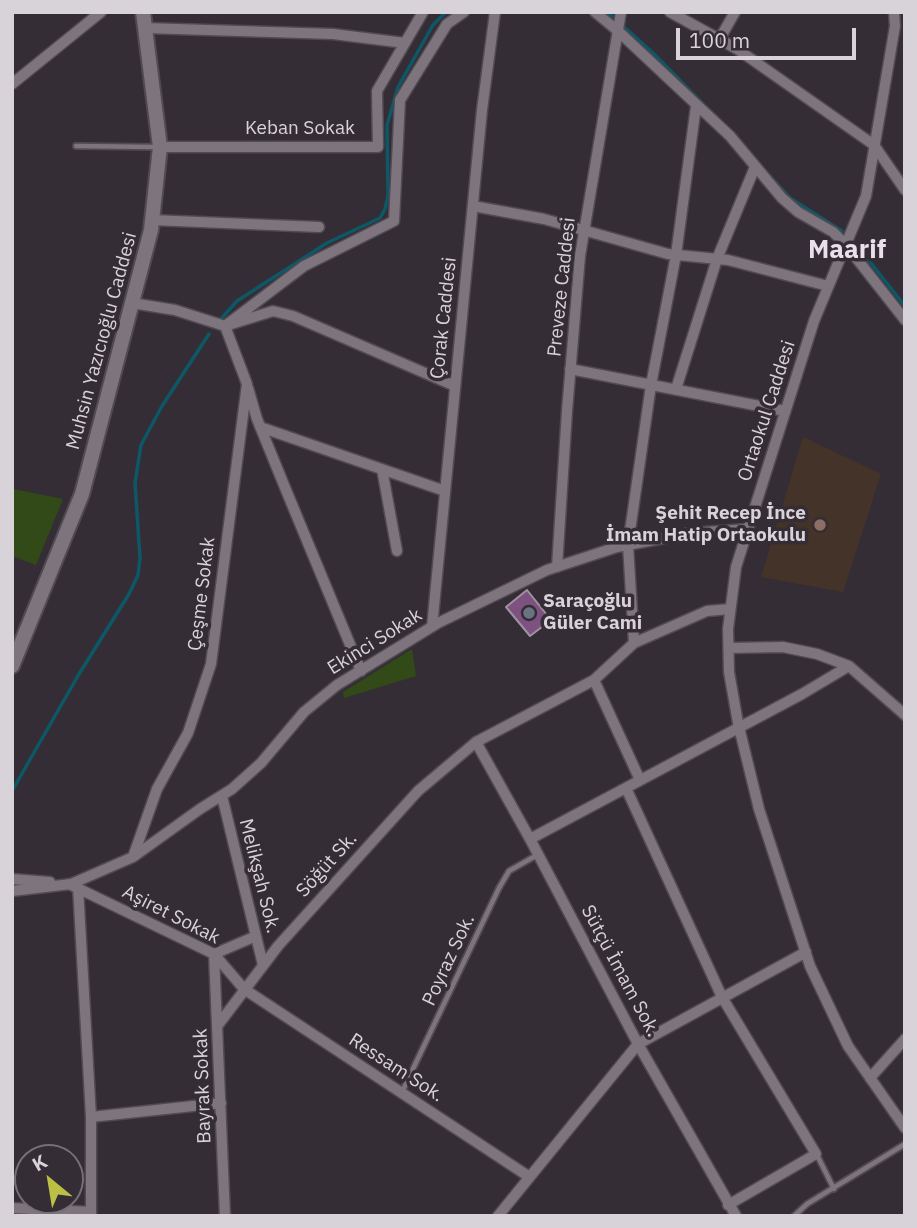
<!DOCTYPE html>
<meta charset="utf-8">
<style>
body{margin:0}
#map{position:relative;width:917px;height:1228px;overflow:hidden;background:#352d35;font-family:"IBM Plex Sans",sans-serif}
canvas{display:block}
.frame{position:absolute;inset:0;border:14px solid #d8d3d8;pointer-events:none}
.north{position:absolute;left:14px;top:1144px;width:70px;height:70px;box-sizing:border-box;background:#352d35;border:2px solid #766f76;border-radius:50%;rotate:330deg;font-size:19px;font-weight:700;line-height:28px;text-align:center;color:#d8d3d8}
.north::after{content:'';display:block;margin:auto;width:24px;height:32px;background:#bbc045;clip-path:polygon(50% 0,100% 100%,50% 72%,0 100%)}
.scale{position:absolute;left:676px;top:28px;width:180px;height:32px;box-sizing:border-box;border:4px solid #d8d3d8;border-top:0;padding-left:9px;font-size:21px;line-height:24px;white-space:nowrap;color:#d8d3d8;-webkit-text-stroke:5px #352d35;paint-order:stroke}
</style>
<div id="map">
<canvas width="917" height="1228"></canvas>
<div class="frame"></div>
<div class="north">K</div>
<div class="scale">100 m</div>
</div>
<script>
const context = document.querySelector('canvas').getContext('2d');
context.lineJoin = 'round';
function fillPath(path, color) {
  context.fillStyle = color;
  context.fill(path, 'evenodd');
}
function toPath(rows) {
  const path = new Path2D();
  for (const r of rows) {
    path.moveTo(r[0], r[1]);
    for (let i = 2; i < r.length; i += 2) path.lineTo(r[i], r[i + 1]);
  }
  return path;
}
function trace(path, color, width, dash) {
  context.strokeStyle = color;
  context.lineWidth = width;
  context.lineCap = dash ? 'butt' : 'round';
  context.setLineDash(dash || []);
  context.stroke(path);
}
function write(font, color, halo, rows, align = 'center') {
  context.font = font + ' "IBM Plex Sans",sans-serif';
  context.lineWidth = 7;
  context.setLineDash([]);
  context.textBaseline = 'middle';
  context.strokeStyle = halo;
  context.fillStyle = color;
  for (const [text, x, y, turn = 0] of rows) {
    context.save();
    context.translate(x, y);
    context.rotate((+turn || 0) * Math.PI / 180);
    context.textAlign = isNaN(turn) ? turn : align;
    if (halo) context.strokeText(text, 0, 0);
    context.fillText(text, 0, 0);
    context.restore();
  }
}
const education = toPath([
 [803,437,881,474,843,592,761,577]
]);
const green = toPath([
 [13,489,63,499,36,565,12,556],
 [412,649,416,676,344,698,343,692]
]);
const stream = toPath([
 [607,12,612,16],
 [623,26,653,53,709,110],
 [764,170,790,198,842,231],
 [855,243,905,306],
 [220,320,237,301,327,243,380,218,385,209,388,196,387,125,398,87,433,25,446,12],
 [12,791,79,674,129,594,138,575,140,558,135,483,141,445,162,406,209,334]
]);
const building = toPath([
 [527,590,551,620,530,636,506,607,527,590]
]);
const service = toPath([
 [76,146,156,147],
 [402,1092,499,888,509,871,537,855],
 [817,1155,834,1189],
 [794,1216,807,1204,905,1144]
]);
const minor = toPath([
 [595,12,618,31,730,136,782,198,798,212,833,232,846,245,905,320],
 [670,12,737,49,874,145,905,190],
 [894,12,895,26,866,196,814,321,736,567,728,629,729,672,738,723,759,809,810,966,848,1046,905,1128],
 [145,28,333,34,405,43],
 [719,40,735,12],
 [12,84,101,12],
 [696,106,676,255,651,385,628,545,634,643,707,611,730,609],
 [160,147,378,147,377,91,423,12],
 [473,206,544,219,668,254,728,260,828,286],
 [152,220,319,227],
 [132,303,175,310,225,326,273,311,293,316,455,386],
 [570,369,785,411],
 [248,388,257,419,286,490,361,671],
 [676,389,717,259,755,167],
 [260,427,445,491],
 [382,469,397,551],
 [557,567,567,411,580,256,621,12],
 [432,627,482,110,495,12],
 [729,648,783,647,817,654,849,666,905,715],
 [594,680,640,780],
 [476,742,530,839,638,1044,736,1216],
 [626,788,722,997,816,1154,728,1205],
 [222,796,263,965],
 [530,839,802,694,849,666],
 [133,857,157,789,188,733,211,664,247,384,225,326,304,266,394,221,400,100,447,24,464,12],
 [12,879,50,882],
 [69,884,214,954,244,989,528,1176],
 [78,887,91,1117,91,1216],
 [12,891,71,884,133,857,200,809,232,789,261,763,304,712,337,685,438,623,547,570,617,547,691,533,748,529],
 [218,1025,278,946,418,791,476,742,594,680,634,643],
 [870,1078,905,1039],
 [91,1117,221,1103],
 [12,1208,91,1212],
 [225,1216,214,954,256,936],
 [498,1216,638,1044,806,952]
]);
const secondary = toPath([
 [12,666,82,494,151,230,160,147,143,12]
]);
const markers = [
 [820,525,7,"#8d6e63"],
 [529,613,7,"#6b7280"]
];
const streetNames = [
 ["Keban Sokak",300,129],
 ["Preveze Caddesi",562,287,-84],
 ["Çorak Caddesi",444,318,-84],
 ["Muhsin Yazıcıoğlu Caddesi",102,341,-75],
 ["Ortaokul Caddesi",767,411,-72],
 ["Çeşme Sokak",202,594,-83],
 ["Ekinci Sokak",375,642,-32],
 ["Söğüt Sk.",327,865,-48],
 ["Melikşah Sok.",259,876,76],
 ["Aşiret Sokak",171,915,27],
 ["Poyraz Sok.",449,960,-65],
 ["Sütçü İmam Sok.",620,971,62],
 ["Ressam Sok.",396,1068,33],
 ["Bayrak Sokak",203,1086,-92]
];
const poiNames = [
 ["Şehit Recep İnce",806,514],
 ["İmam Hatip Ortaokulu",806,536],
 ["Saraçoğlu",543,602,"left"],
 ["Güler Cami",543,624,"left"]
];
const districtNames = [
 ["Maarif",847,250]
];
fillPath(education, '#443329');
fillPath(green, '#314a18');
trace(stream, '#0c5867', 3.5);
fillPath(building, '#7d5180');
trace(building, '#9d949d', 2);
trace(service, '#514a51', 8);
trace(minor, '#514a51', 13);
trace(secondary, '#514a51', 18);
trace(service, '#7d747d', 4.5);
trace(minor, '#7d747d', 10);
trace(secondary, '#7d747d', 14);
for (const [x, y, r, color] of markers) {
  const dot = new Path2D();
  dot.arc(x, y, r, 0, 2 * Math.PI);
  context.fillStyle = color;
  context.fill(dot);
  trace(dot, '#352d35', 2.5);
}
write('19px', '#d8d3d8', '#352d35', streetNames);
write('bold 19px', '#d8d3d8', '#352d35', poiNames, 'right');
write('bold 26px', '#eae0eb', '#352d35', districtNames);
</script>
